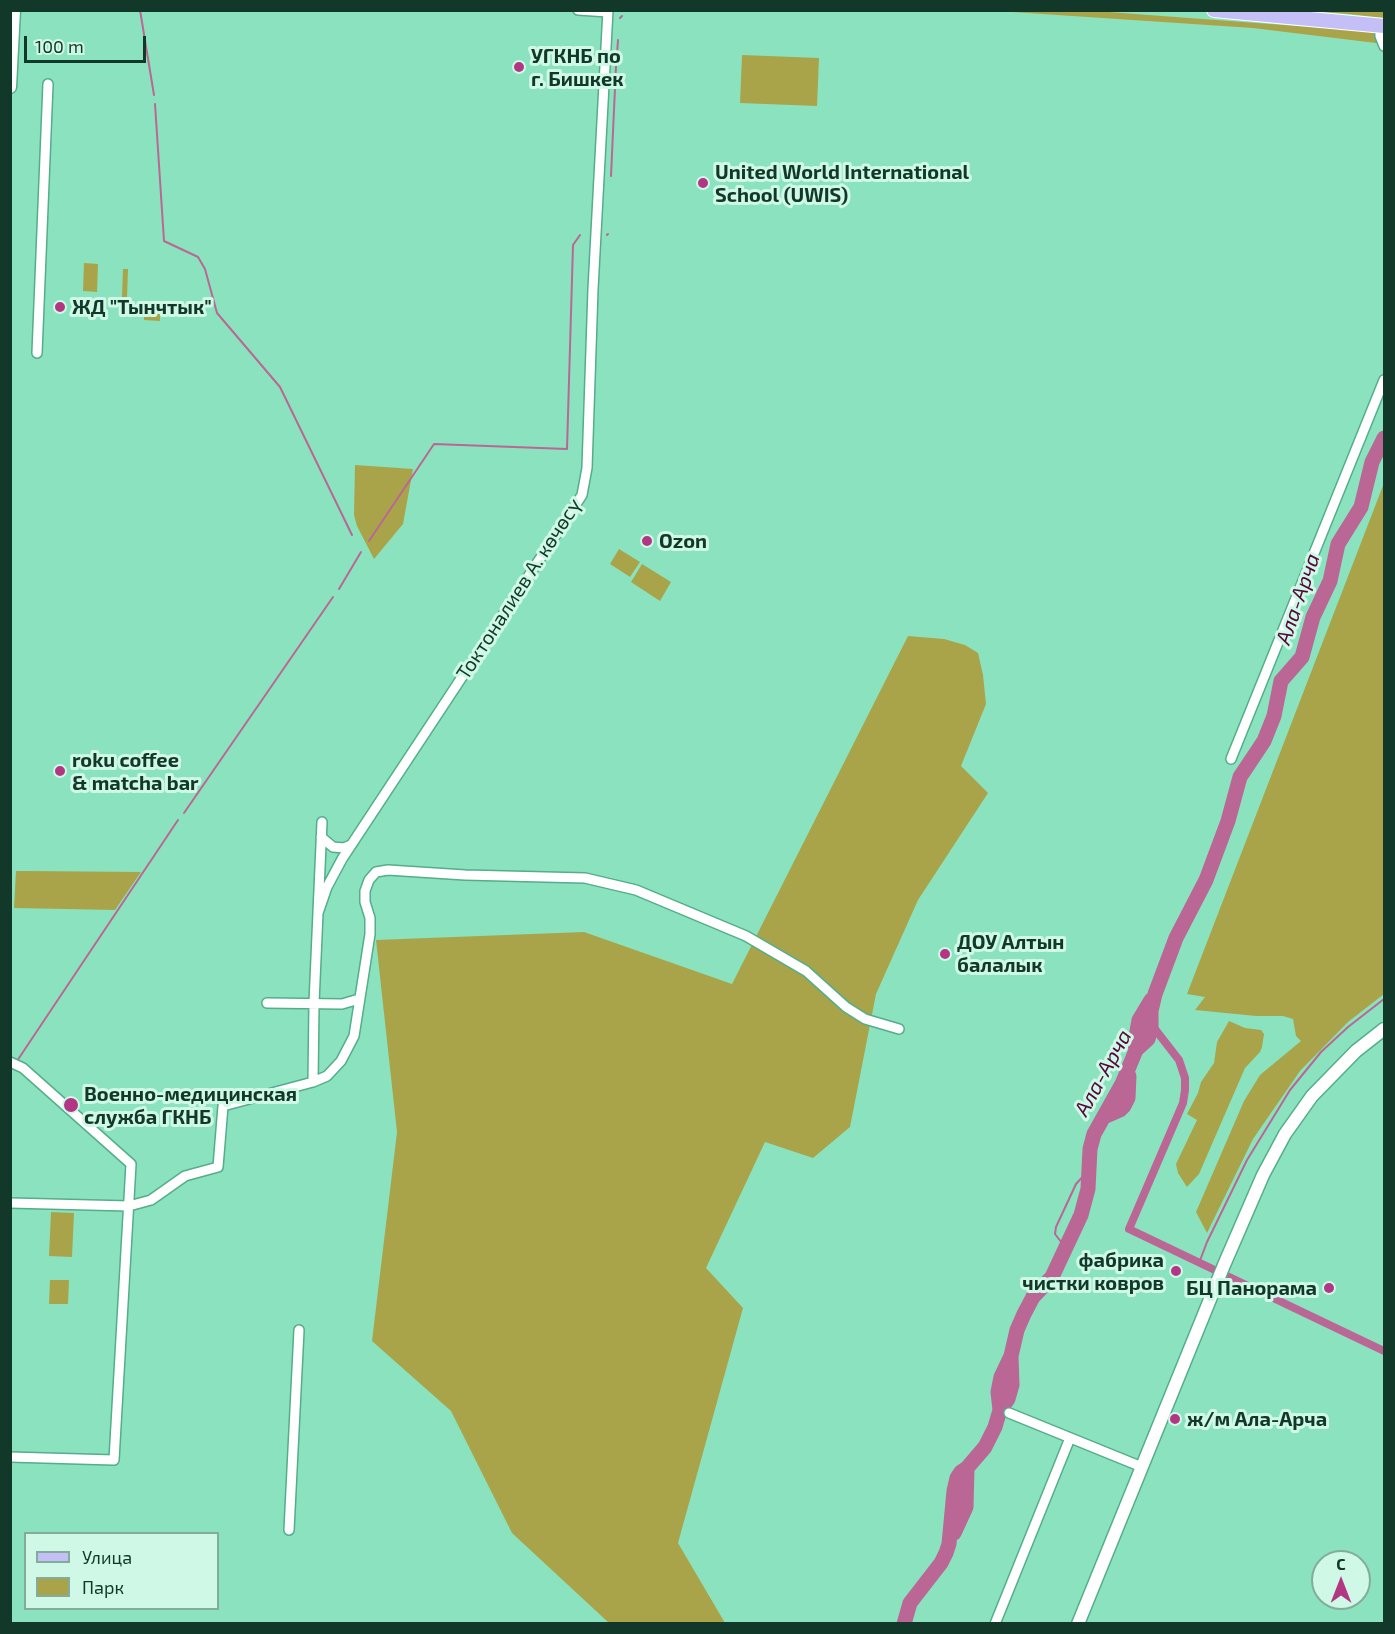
<!DOCTYPE html>
<meta charset="utf-8">
<style>
body{margin:0}
#map{position:relative;width:1395px;height:1634px;overflow:hidden;background:#8ae3be;font-family:"Exo 2",sans-serif}
canvas{display:block}
.frame{position:absolute;inset:0;border:12px solid #12382a;pointer-events:none}
.legend{position:absolute;left:24px;top:1532px;width:195px;height:78px;box-sizing:border-box;background:#cff9e6;border:2px solid #83ac9b;margin:0;padding:8px 10px;list-style:none;font-size:18px;color:#12382a}
.legend li{display:flex;align-items:center;gap:12px;height:30px}
.legend b{width:30px;border:2px solid #83ac9b}
.north{position:absolute;left:1311px;top:1550px;width:60px;height:60px;box-sizing:border-box;background:#cff9e6;border:2px solid #83ac9b;border-radius:50%;rotate:0deg;font-size:16px;font-weight:700;line-height:24px;text-align:center;color:#12382a}
.north::after{content:'';display:block;margin:auto;width:21px;height:27px;background:#b33685;clip-path:polygon(50% 0,100% 100%,50% 72%,0 100%)}
.scale{position:absolute;left:24px;top:36px;width:122px;height:27px;box-sizing:border-box;border:3px solid #12382a;border-top:0;padding-left:8px;font-size:18px;line-height:21px;white-space:nowrap;color:#12382a;-webkit-text-stroke:4px #cff9e6;paint-order:stroke}
</style>
<div id="map">
<canvas width="1395" height="1634"></canvas>
<div class="frame"></div>
<ul class="legend">
<li><b style="height:8px;background:#c4bff7"></b>Улица</li>
<li><b style="height:16px;background:#a9a449"></b>Парк</li>
</ul>
<div class="north">С</div>
<div class="scale">100 m</div>
</div>
<script>
const context = document.querySelector('canvas').getContext('2d');
context.lineJoin = 'round';
function fillPath(path, color) {
  context.fillStyle = color;
  context.fill(path, 'evenodd');
}
function toPath(rows) {
  const path = new Path2D();
  for (const r of rows) {
    path.moveTo(r[0], r[1]);
    for (let i = 2; i < r.length; i += 2) path.lineTo(r[i], r[i + 1]);
  }
  return path;
}
function trace(path, color, width, dash) {
  context.strokeStyle = color;
  context.lineWidth = width;
  context.lineCap = dash ? 'butt' : 'round';
  context.setLineDash(dash || []);
  context.stroke(path);
}
function write(font, color, halo, rows, align = 'center') {
  context.font = font + ' "Exo 2",sans-serif';
  context.lineWidth = 6;
  context.setLineDash([]);
  context.textBaseline = 'middle';
  context.strokeStyle = halo;
  context.fillStyle = color;
  for (const [text, x, y, turn = 0] of rows) {
    context.save();
    context.translate(x, y);
    context.rotate((+turn || 0) * Math.PI / 180);
    context.textAlign = isNaN(turn) ? turn : align;
    if (halo) context.strokeText(text, 0, 0);
    context.fillText(text, 0, 0);
    context.restore();
  }
}
const green = toPath([
 [997,11,1095,11,1351,30,1384,33,1384,44,1253,28],
 [1304,11,1384,11,1384,18,1348,14],
 [742,55,819,58,817,106,740,103],
 [84,263,98,264,97,292,83,291],
 [123,269,128,269,127,298,122,297],
 [144,307,160,307,160,321,144,320],
 [355,465,413,469,403,524,374,559,357,526,354,515],
 [1384,483,1384,994,1348,1022,1300,1071,1253,1139,1207,1233,1196,1212,1244,1101,1260,1075,1301,1041,1296,1036,1293,1019,1283,1016,1256,1016,1195,1010,1205,997,1187,994],
 [619,549,640,562,630,577,610,564],
 [642,564,671,582,660,601,631,582],
 [908,636,944,639,965,645,978,653,983,675,986,704,961,766,988,793,918,900,876,994,850,1127,813,1158,765,1142,706,1268,743,1308,678,1543,725,1623,609,1623,512,1533,451,1411,372,1341,397,1132,376,940,584,932,732,984],
 [16,871,26,871,141,872,115,910,14,908],
 [1229,1021,1245,1028,1261,1030,1264,1034,1262,1047,1260,1052,1245,1068,1199,1174,1187,1187,1178,1173,1176,1164,1197,1120,1187,1114,1198,1093,1201,1082,1214,1063,1217,1042],
 [51,1212,74,1213,72,1257,49,1256],
 [50,1280,69,1280,68,1304,49,1304]
]);
const stream = toPath([
 [140,10,154,95],
 [620,18,622,16],
 [617,54,618,40],
 [155,104,164,241,198,257,205,269,217,313,280,387,352,535],
 [611,176,616,66],
 [607,235,608,234],
 [369,541,434,444,567,449,573,245,580,235],
 [339,589,361,552],
 [184,813,333,597],
 [17,1061,178,820],
 [1065,1247,1055,1234,1056,1227,1076,1184,1087,1172],
 [1199,1263,1207,1242,1247,1160,1290,1090,1321,1052,1348,1027,1384,999]
]);
const canal = toPath([
 [1151,1024,1179,1060,1185,1078,1185,1090,1183,1103,1129,1229,1384,1351]
]);
const river = toPath([
 [1136,1050,1135,1042,1139,1020,1151,1000],
 [1104,1117,1120,1110,1124,1106,1128,1098,1129,1076],
 [1000,1410,1008,1399,1012,1385,1011,1356],
 [954,1533,966,1507,967,1468],
 [904,1624,910,1603,941,1563,946,1553,949,1544,954,1491,957,1478,961,1472,967,1468,985,1447,995,1427,1000,1410,998,1392,1001,1377,1011,1356,1017,1330,1024,1314,1033,1297,1052,1277,1081,1215,1088,1189,1090,1149,1094,1134,1122,1084,1136,1050,1148,1039,1151,1030,1151,1011,1155,994,1176,938,1206,880,1228,821,1240,777,1264,741,1274,716,1281,681,1302,657,1313,617,1330,581,1338,544,1361,507,1372,462,1384,438]
]);
const minor = toPath([
 [578,10,608,12],
 [1380,25,1380,36,1384,46],
 [37,353,48,84],
 [1231,759,1384,380],
 [321,837,333,847,344,848,351,845],
 [318,913,327,887,342,859,582,495,587,468,593,289,608,10],
 [267,1003,342,1004,359,999],
 [10,1062,23,1068,131,1164,114,1460,10,1457],
 [313,1082,314,1003,322,822],
 [10,1203,129,1206,151,1200,185,1176,218,1167,223,1106,313,1082,327,1076,341,1061,354,1036,370,934,370,918,365,902,365,891,369,880,376,872,388,870,465,875,585,878,636,890,746,936,806,971,846,1007,865,1019,899,1029],
 [1009,1413,1142,1467],
 [289,1530,299,1330],
 [995,1624,1070,1438]
]);
const secondary = toPath([
 [10,87,14,10],
 [1078,1624,1224,1265,1263,1175,1285,1134,1312,1096,1356,1051,1384,1029]
]);
const primary = toPath([
 [1214,10,1384,26]
]);
const markers = [
 [519,67,6,"#b33685"],
 [703,183,6,"#b33685"],
 [60,307,6,"#b33685"],
 [647,541,6,"#b33685"],
 [60,771,6,"#b33685"],
 [945,954,6,"#b33685"],
 [71,1105,8,"#b33685"],
 [1176,1271,6,"#b33685"],
 [1329,1288,6,"#b33685"],
 [1175,1419,6,"#b33685"]
];
const poiNames = [
 ["УГКНБ по",531,56],
 ["г. Бишкек",531,79],
 ["United World International",715,172],
 ["School (UWIS)",715,195],
 ["ЖД \"Тынчтык\"",72,307],
 ["Ozon",659,541],
 ["roku coffee",72,760],
 ["& matcha bar",72,783],
 ["ДОУ Алтын",957,942],
 ["балалык",957,965],
 ["Военно-медицинская",84,1094],
 ["служба ГКНБ",84,1117],
 ["фабрика",1164,1260,"right"],
 ["чистки ковров",1164,1283,"right"],
 ["БЦ Панорама",1317,1288,"right"],
 ["ж/м Ала-Арча",1187,1419]
];
const streetNames = [
 ["Токтоналиев А. көчөсү",519,589,-57]
];
const waterNames = [
 ["Ала-Арча",1298,599,-71],
 ["Ала-Арча",1103,1073,-61]
];
fillPath(green, '#a9a449');
trace(stream, '#ba6796', 2);
trace(canal, '#ba6796', 8);
trace(river, '#ba6796', 15);
trace(minor, '#54ad8b', 12);
trace(secondary, '#54ad8b', 15);
trace(primary, '#fff', 16);
trace(minor, '#fff', 9);
trace(secondary, '#fff', 12);
trace(primary, '#c4bff7', 14);
for (const [x, y, r, color] of markers) {
  const dot = new Path2D();
  dot.arc(x, y, r, 0, 2 * Math.PI);
  context.fillStyle = color;
  context.fill(dot);
  trace(dot, '#cff9e6', 2);
}
write('bold 20px', '#12382a', '#cff9e6', poiNames, 'left');
write('20px', '#12382a', '#cff9e6', streetNames);
write('italic 21px', '#55063b', '#cff9e6', waterNames);
</script>
